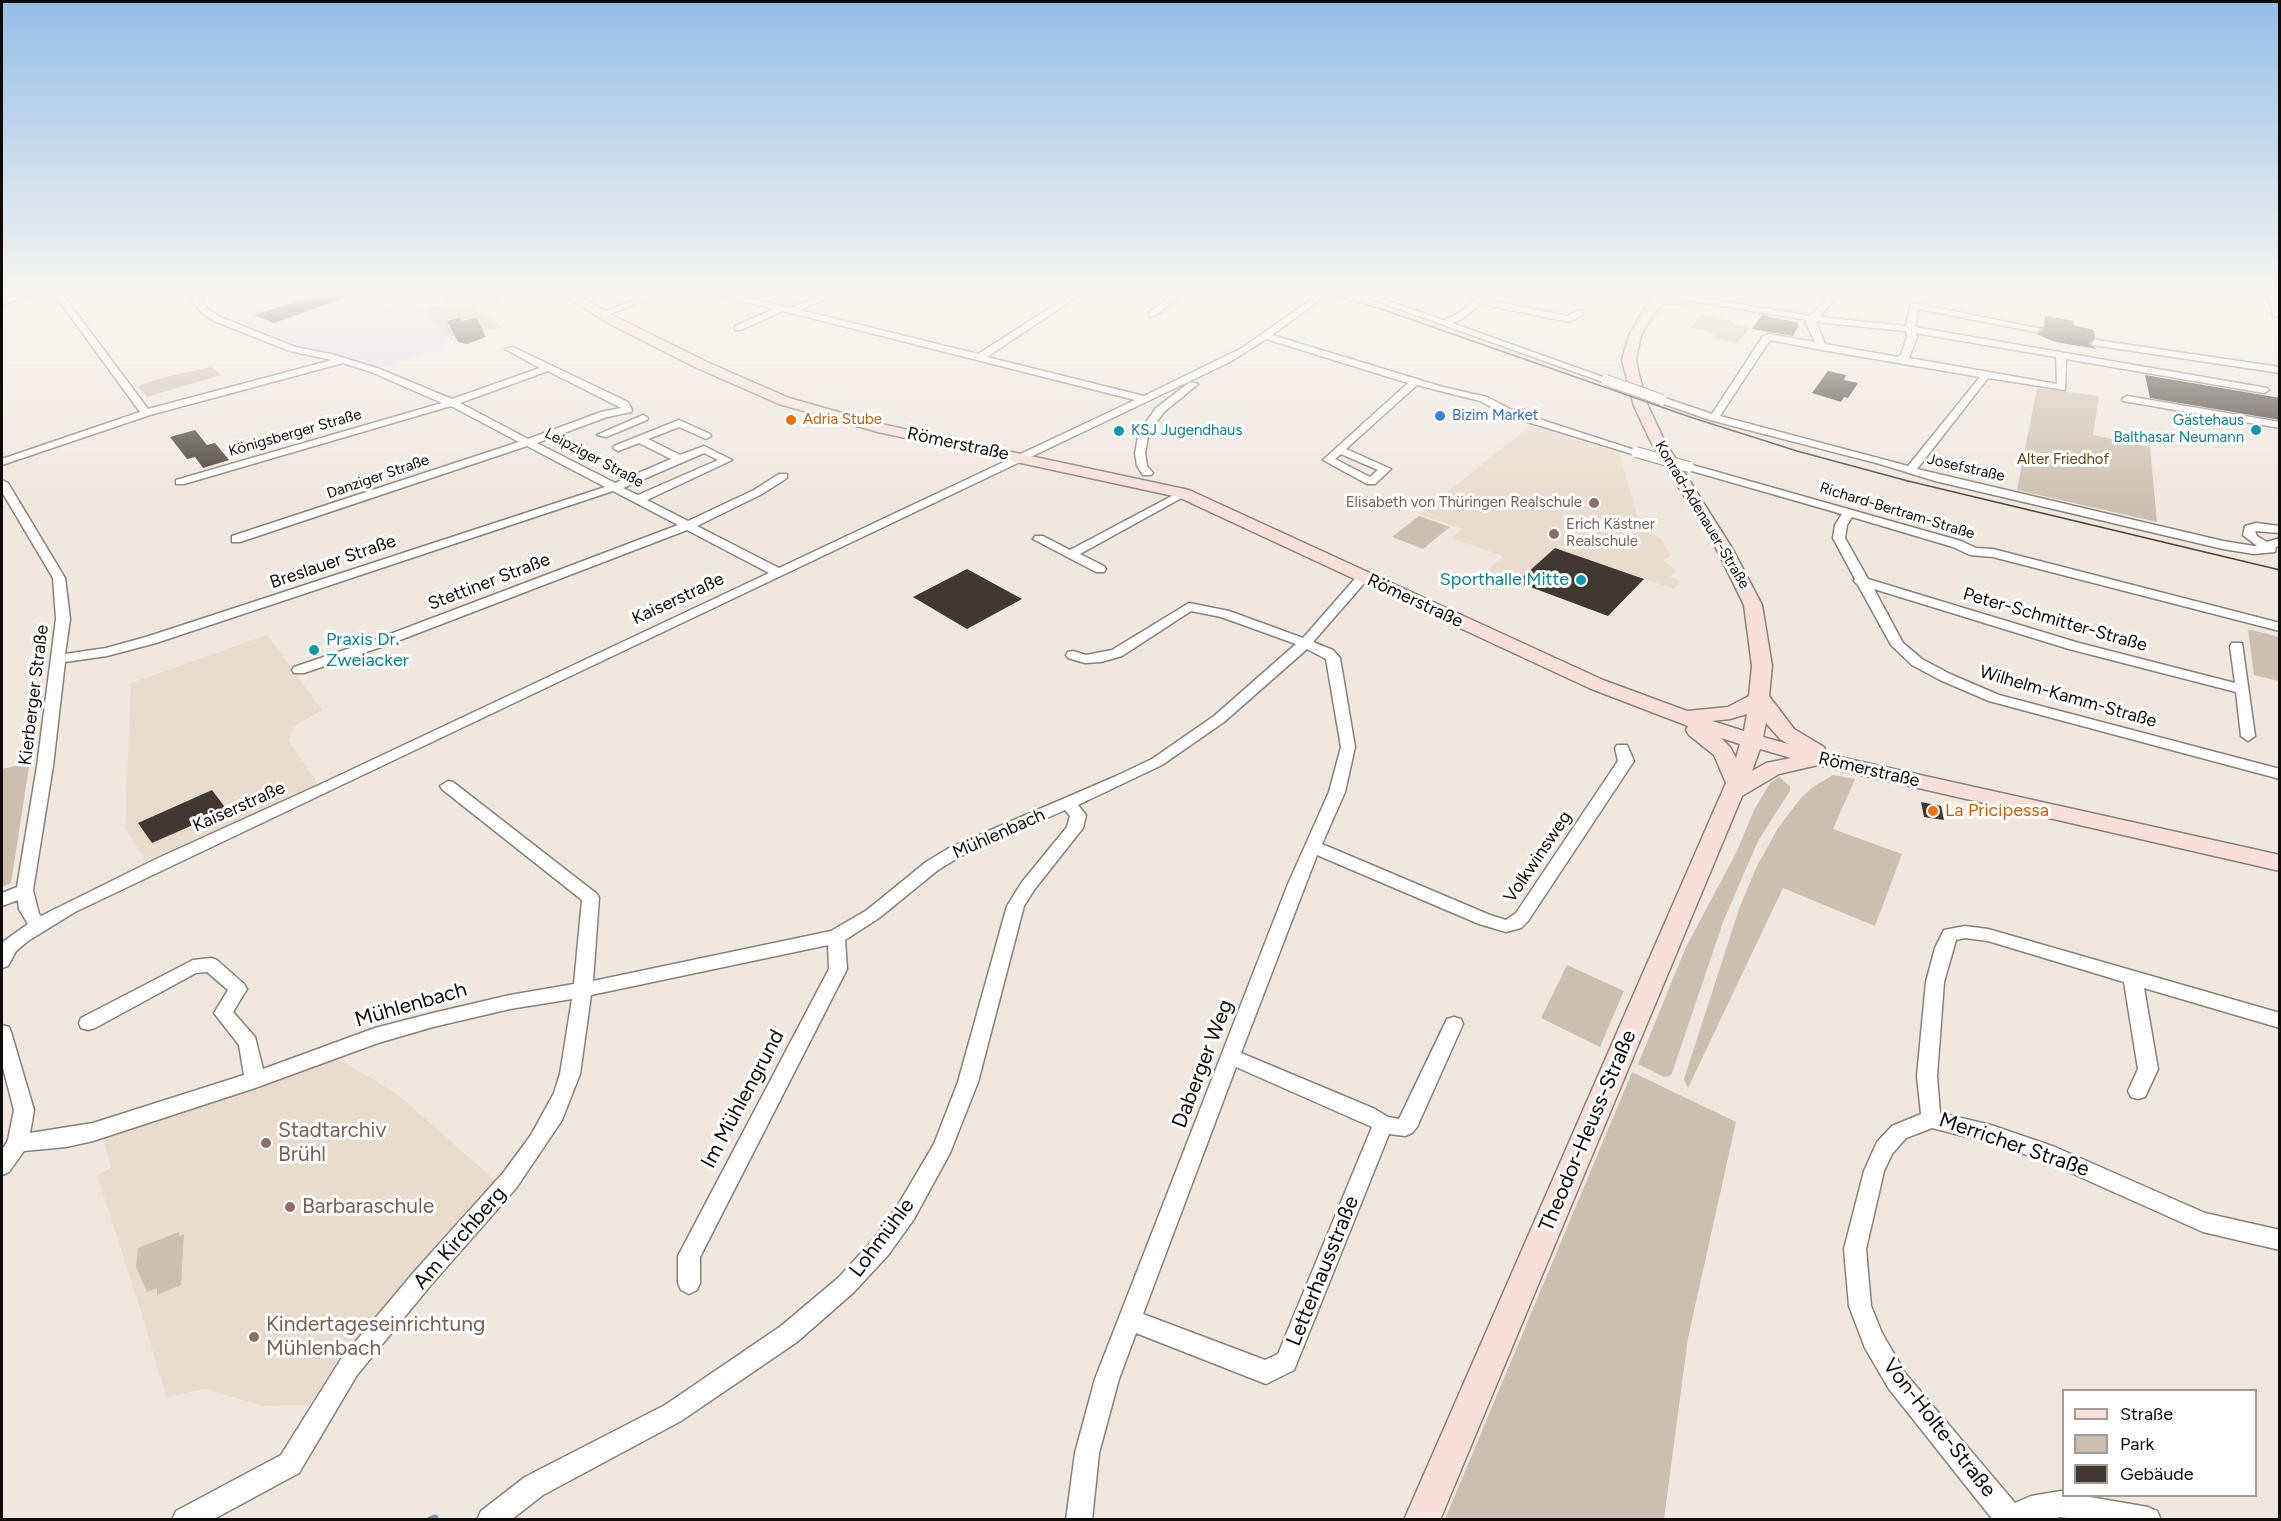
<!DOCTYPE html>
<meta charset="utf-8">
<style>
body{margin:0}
#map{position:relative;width:2281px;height:1521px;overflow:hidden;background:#f0e8df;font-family:Figtree,sans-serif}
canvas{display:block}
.frame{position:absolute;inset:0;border:3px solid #0e0b08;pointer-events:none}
.legend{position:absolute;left:2062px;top:1389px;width:195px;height:108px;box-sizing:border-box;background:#fff;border:2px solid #9f9d9c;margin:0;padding:8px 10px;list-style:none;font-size:18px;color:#0e0b08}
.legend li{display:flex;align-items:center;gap:12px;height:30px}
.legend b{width:30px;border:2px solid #9f9d9c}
</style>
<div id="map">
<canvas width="2281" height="1521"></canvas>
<div class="frame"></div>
<ul class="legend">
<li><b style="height:8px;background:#f8dfda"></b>Straße</li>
<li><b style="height:16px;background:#cdbfaf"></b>Park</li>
<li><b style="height:16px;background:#403932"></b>Gebäude</li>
</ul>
</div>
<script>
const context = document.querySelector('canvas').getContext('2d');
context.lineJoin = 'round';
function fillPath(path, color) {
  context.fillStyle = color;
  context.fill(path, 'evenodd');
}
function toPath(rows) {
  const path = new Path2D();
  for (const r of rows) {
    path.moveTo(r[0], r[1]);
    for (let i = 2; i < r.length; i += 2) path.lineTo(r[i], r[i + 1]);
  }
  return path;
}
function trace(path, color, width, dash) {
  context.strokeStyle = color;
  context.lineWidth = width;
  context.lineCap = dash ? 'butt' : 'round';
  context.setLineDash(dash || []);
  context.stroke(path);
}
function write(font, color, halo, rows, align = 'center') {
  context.font = font + ' Figtree,sans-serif';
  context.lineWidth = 6;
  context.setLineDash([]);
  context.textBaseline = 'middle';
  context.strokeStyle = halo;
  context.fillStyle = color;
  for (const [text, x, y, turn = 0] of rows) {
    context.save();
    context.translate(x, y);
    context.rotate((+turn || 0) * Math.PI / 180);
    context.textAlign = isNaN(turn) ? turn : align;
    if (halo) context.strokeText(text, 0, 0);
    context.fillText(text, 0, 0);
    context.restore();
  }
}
const commercial = toPath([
 [318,294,343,294,399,314,424,309,448,337,445,345,377,369,278,341,224,318]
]);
const built = toPath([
 [1531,425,1619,453,1642,531,1660,538,1671,554,1664,561,1676,571,1670,577,1681,581,1674,589,1556,548,1517,582,1487,571,1503,556,1452,538,1462,529,1420,514],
 [267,635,322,710,295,726,290,734,289,741,319,786,146,861,125,828,131,683],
 [337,1058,396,1093,496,1181,394,1295,337,1362,309,1405,263,1406,205,1389,166,1397,141,1311,97,1175,111,1168,103,1139]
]);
const green = toPath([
 [440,294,493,294,503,301,474,307,503,328,448,337,424,309,446,304],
 [1702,314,1735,322,1734,325,1750,328,1737,343,1712,338,1715,333,1690,328],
 [212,367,221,375,147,397,137,386,165,377],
 [2037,388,2099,396,2093,435,2150,447,2157,522,2017,490],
 [1419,516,1450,527,1423,549,1392,537],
 [2248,629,2279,637,2278,681,2254,675],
 [15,766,29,767,11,883,2,887,2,769],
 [1833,775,1855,779,1833,829,1902,854,1875,926,1783,888,1688,1088,1684,1079,1739,909,1756,868,1778,828,1800,799,1813,787],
 [1779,777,1790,786,1790,791,1758,841,1723,922,1672,1073,1670,1076,1664,1077,1638,1064,1686,947,1737,851,1754,810,1770,783],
 [1567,965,1624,991,1600,1047,1541,1018],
 [1632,1072,1736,1122,1688,1338,1664,1519,1445,1519],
 [179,1232,179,1236,184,1234,181,1285,157,1295,157,1288,147,1292,136,1267,138,1248]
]);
const stream = toPath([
 [430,1520,435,1518]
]);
const building = toPath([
 [319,294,349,294,350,296,274,323,254,315],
 [1762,315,1799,323,1797,325,1799,326,1793,336,1752,329],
 [2045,316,2074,321,2073,325,2094,330,2095,338,2089,343,2097,349,2055,342,2036,334,2043,330,2038,326,2044,327],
 [460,318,461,321,477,318,486,337,467,344,458,342,447,321],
 [1828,371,1846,375,1844,380,1858,383,1848,398,1844,397,1841,402,1812,393],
 [2145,375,2280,398,2280,420,2150,398],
 [195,430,207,445,215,443,229,460,203,468,195,457,187,459,170,437],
 [1555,548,1644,579,1608,616,1517,582],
 [967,569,1022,599,967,629,913,597],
 [212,790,227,810,152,843,138,823],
 [1921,802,1941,806,1944,820,1924,817]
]);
const minor = toPath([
 [22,294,33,294,2,305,2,300,22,294],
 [54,294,62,294,148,409,332,360,290,351,214,321,202,313,187,294,195,294,208,309,220,317,295,347,331,354,377,368,452,399,540,368,505,349,513,347,628,402,632,410,631,412,607,417,537,443,615,483,671,459,639,443,618,451,613,448,614,446,679,420,710,434,711,436,706,439,679,427,648,439,680,455,704,446,732,460,647,500,688,521,754,490,779,474,787,474,787,478,762,494,697,526,779,568,1135,400,783,311,741,330,735,330,735,326,774,309,721,296,720,294,733,294,790,308,826,294,829,296,828,298,800,310,978,354,1072,294,1081,294,987,357,1144,396,1242,348,1319,294,1328,294,1272,335,1443,387,1487,397,1514,411,1641,452,1640,454,1632,454,1495,412,1495,409,1480,401,1417,385,1346,449,1391,469,1375,484,1367,484,1323,460,1408,383,1266,339,1230,362,75,912,28,941,16,951,8,966,2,968,2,945,4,941,28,924,19,909,18,900,2,906,2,893,17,887,37,766,56,619,53,578,2,492,2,480,8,483,65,578,70,619,65,654,106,648,146,637,605,487,527,446,240,542,232,542,232,536,519,442,451,406,184,484,176,484,176,480,442,403,371,372,343,363,150,415,2,465,2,459,140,412,54,294],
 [548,371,621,408,601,412,528,439,460,403,548,371],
 [704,453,718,460,638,495,623,488,704,453],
 [1341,454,1378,470,1370,477,1335,459,1341,454],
 [613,491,678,525,377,639,294,667,292,670,294,673,304,673,387,645,687,530,769,573,319,785,156,859,41,916,39,914,33,890,53,766,65,662,107,656,156,643,613,491],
 [650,294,661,294,605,316,598,314,650,294],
 [1174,294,1183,294,1155,316,1149,316,1149,312,1174,294],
 [1357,294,1368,294,1443,320,1456,315,1483,294,1492,294,1486,300,1568,316,1576,311,1582,311,1582,315,1570,322,1481,304,1462,319,1452,323,1611,380,1603,382,1357,294],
 [1681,294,1811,316,1830,294,1838,294,1820,317,1906,326,1910,306,1914,303,2041,329,2036,332,1918,309,1915,327,2267,388,2269,390,2264,393,2066,359,2065,390,1988,378,1917,469,2223,541,2254,546,2257,546,2243,535,2245,526,2256,523,2280,526,2280,533,2255,531,2257,536,2267,542,2280,538,2280,546,2276,547,2275,552,2254,554,2223,549,1935,481,1880,464,1710,420,1658,402,1657,400,1662,397,1712,414,1763,336,1769,334,1815,342,1806,323,1807,320,1678,299,1678,295,1681,294],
 [1816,322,1906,331,1907,337,1901,355,1898,357,1825,344,1816,322],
 [1915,333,2056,357,2057,384,1909,358,1917,337,1915,333],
 [1770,340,1822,350,1980,377,1908,466,1720,416,1770,340],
 [2264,294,2272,294,2279,305,2279,316,2273,316,2271,305,2264,294],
 [2096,340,2280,367,2280,373,2093,345,2091,343,2096,340],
 [1190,382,1198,384,1164,412,1149,432,1145,453,1147,466,1153,473,1151,475,1143,475,1137,466,1135,453,1139,432,1156,408,1190,382],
 [2127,396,2280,422,2280,428,2123,401,2122,399,2127,396],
 [643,415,648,418,647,420,606,437,597,435,643,415],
 [1689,464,1961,541,1976,548,1993,549,2280,623,2280,631,1993,557,1970,555,1953,547,1852,517,1847,525,1845,538,1868,579,2079,643,2235,683,2230,646,2232,643,2242,643,2255,736,2248,741,2241,736,2236,692,2069,649,1874,589,1903,643,1922,659,1950,674,1999,695,2280,769,2280,779,1989,701,1940,680,1912,665,1891,645,1858,585,1854,581,1855,579,1833,538,1835,525,1842,514,1685,469,1685,465,1689,464],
 [1183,490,1189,493,1187,495,1080,554,1104,566,1106,569,1104,572,1096,572,1033,539,1035,536,1043,536,1070,550,1183,490],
 [1363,573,1369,577,1367,580,1313,642,1333,650,1340,658,1355,747,1345,792,1322,844,1490,915,1506,920,1516,913,1618,761,1615,748,1617,745,1627,745,1634,761,1528,921,1521,928,1506,932,1479,924,1317,855,1241,1053,1375,1109,1388,1117,1399,1119,1447,1019,1454,1017,1461,1019,1463,1024,1417,1127,1412,1133,1405,1136,1389,1134,1294,1370,1266,1384,1136,1333,1119,1379,1099,1453,1092,1520,1066,1520,1075,1453,1095,1379,1288,884,1329,792,1341,747,1326,659,1307,649,1224,722,1162,765,1078,805,1086,815,1083,828,1034,890,1024,906,978,1082,950,1153,914,1219,889,1254,854,1292,797,1342,681,1421,543,1495,511,1520,477,1520,481,1511,525,1477,665,1405,781,1326,838,1278,873,1240,898,1205,934,1144,958,1082,1007,906,1022,882,1067,827,1070,816,1065,810,961,856,938,870,879,918,845,940,847,969,700,1257,700,1283,697,1290,689,1294,681,1290,678,1283,678,1256,829,969,828,945,591,995,580,1074,562,1120,517,1187,430,1286,357,1375,299,1473,212,1520,172,1520,176,1511,281,1455,341,1359,414,1272,503,1173,531,1135,554,1093,560,1074,572,999,510,1009,433,1027,378,1043,255,1088,93,1141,66,1147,24,1151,9,1172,2,1175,2,1150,8,1140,14,1110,2,1064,2,1025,9,1027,11,1032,34,1110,30,1133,93,1123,244,1075,239,1045,214,1013,228,990,207,972,196,973,95,1028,88,1030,81,1028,79,1023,81,1018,193,960,211,958,217,960,244,984,247,989,233,1012,255,1037,263,1069,375,1028,433,1013,510,995,574,984,582,900,443,790,440,786,448,781,453,782,597,894,599,898,593,981,831,931,867,910,926,862,949,848,1114,777,1152,759,1214,716,1296,644,1221,617,1191,611,1122,656,1101,662,1085,663,1068,658,1066,655,1068,652,1073,651,1086,655,1112,650,1189,603,1229,611,1303,638,1359,574,1363,573],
 [1236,1067,1372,1127,1278,1354,1265,1360,1143,1314,1236,1067],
 [1965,926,1988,929,2280,1013,2280,1028,2144,988,2158,1069,2145,1097,2138,1099,2131,1097,2128,1091,2138,1069,2124,982,1988,941,1965,938,1956,940,1944,982,1937,1076,1940,1113,1991,1125,2055,1147,2205,1213,2280,1230,2280,1250,2203,1232,2042,1160,1991,1143,1932,1128,1906,1138,1892,1154,1884,1171,1866,1249,1871,1306,1882,1333,1905,1373,2015,1503,2031,1496,2061,1491,2064,1492,2064,1496,2084,1496,2148,1507,2157,1511,2161,1520,2077,1520,2061,1517,2044,1520,1993,1520,1889,1389,1865,1348,1849,1306,1844,1249,1864,1171,1877,1142,1892,1126,1921,1114,1917,1076,1926,982,1935,948,1944,930,1965,926]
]);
const secondary = toPath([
 [563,294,577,294,614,316,707,362,789,398,881,424,1189,490,1603,680,1687,711,1728,707,1749,696,1752,666,1744,605,1716,548,1651,442,1634,406,1622,360,1629,335,1644,310,1653,301,1650,298,1652,295,1667,294,1665,297,1686,297,1686,303,1663,304,1653,315,1641,335,1636,360,1639,375,1648,406,1665,442,1732,548,1762,605,1772,666,1769,696,1794,729,1824,747,1826,754,2280,855,2280,871,1818,765,1779,774,1742,796,1440,1520,1404,1520,1726,783,1714,755,1689,735,1686,730,1688,726,1589,688,1178,497,878,432,779,404,697,368,606,322,563,294],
 [1747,714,1744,731,1712,721,1730,719,1747,714],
 [1766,723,1780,739,1788,744,1763,737,1766,723],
 [1721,738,1740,744,1736,758,1730,747,1721,738],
 [1760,749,1791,758,1766,763,1752,771,1760,749]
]);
const tram = toPath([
 [1329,294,1381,309,1690,417,1797,451,1908,481,2280,570]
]);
const minorBridge = toPath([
 [1606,380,1662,400],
 [1636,452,1689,467]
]);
const markers = [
 [1440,416,6,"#3f7fe0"],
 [791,420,6,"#e8710a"],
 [2256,430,6,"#0f9aa8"],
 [1119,431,6,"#0f9aa8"],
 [1594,503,6,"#8d6e63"],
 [1554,534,6,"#8d6e63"],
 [1581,580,6,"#0f9aa8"],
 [314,650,6,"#0f9aa8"],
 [1933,811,6,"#e8710a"],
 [266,1143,6,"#8d6e63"],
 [290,1207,6,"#8d6e63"],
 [254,1337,6,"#8d6e63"]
];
const farShopnames = [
 ["Bizim Market",1452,416]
];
const farFoodnames = [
 ["Adria Stube",803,420]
];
const farCulturenames = [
 ["Gästehaus",2244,421],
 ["Balthasar Neumann",2244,438],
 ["KSJ Jugendhaus",1131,431,"left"]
];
const farStreetnames = [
 ["Königsberger Straße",295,433,-16],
 ["Leipziger Straße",594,458,28],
 ["Josefstraße",1966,468,13],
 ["Danziger Straße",378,477,-19],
 ["Richard-Bertram-Straße",1897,511,17],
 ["Konrad-Adenauer-Straße",1702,515,59]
];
const farParknames = [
 ["Alter Friedhof",2063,460]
];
const farEducationnames = [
 ["Elisabeth von Thüringen Realschule",1582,503],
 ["Erich Kästner",1566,525,"left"],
 ["Realschule",1566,542,"left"]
];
const streetNames = [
 ["Römerstraße",958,444,12],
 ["Breslauer Straße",333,562,-19],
 ["Stettiner Straße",489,582,-21],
 ["Kaiserstraße",678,599,-25],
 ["Römerstraße",1415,601,25],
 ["Peter-Schmitter-Straße",2055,620,16],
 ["Kierberger Straße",34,695,-83],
 ["Wilhelm-Kamm-Straße",2068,697,16],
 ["Römerstraße",1869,770,13],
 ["Kaiserstraße",239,807,-24],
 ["Mühlenbach",999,834,-24],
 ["Volkwinsweg",1538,857,-56]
];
const cultureNames = [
 ["Sporthalle Mitte",1569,580],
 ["Praxis Dr.",326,640,"left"],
 ["Zweiacker",326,661,"left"]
];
const foodNames = [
 ["La Pricipessa",1945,811]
];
const nearStreetnames = [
 ["Mühlenbach",411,1005,-16],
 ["Daberger Weg",1203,1064,-69],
 ["Im Mühlengrund",743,1099,-62],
 ["Theodor-Heuss-Straße",1588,1131,-67],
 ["Merricher Straße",2014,1145,19],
 ["Am Kirchberg",460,1238,-49],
 ["Lohmühle",882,1238,-53],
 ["Letterhausstraße",1323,1271,-68],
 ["Von-Holte-Straße",1939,1428,52]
];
const nearEducationnames = [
 ["Stadtarchiv",278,1131],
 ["Brühl",278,1155],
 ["Barbaraschule",302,1207],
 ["Kindertageseinrichtung",266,1325],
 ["Mühlenbach",266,1349]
];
fillPath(commercial, '#e6daee');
fillPath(built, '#eadccd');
fillPath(green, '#cdbfaf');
trace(stream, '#8492a3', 7);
fillPath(building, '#403932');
trace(minor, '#888179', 3);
trace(secondary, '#888179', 3);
fillPath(minor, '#fff');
fillPath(secondary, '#f8dfda');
trace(tram, '#484440', 1.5);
trace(minorBridge, '#888179', 12, []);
trace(minorBridge, '#fff', 10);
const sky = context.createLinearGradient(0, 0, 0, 506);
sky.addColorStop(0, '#94bee7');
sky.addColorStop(0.58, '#f8f5f1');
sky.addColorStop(1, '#f8f5f100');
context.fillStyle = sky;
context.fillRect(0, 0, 2281, 506);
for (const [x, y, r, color] of markers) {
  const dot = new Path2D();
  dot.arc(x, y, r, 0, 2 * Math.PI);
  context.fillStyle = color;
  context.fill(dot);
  trace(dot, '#fff', 2);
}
write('15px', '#366cbe', '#fff', farShopnames, 'left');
write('15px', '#c56008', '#fff', farFoodnames, 'left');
write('15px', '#0d838f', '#fff', farCulturenames, 'right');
write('15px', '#0e0b08', '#fff', farStreetnames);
write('15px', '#634216', '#fff', farParknames);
write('15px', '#785e54', '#fff', farEducationnames, 'right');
write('18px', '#0e0b08', '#fff', streetNames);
write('18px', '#0d838f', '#fff', cultureNames, 'right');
write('18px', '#c56008', '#fff', foodNames, 'left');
write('21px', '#0e0b08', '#fff', nearStreetnames);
write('21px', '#785e54', '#fff', nearEducationnames, 'left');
</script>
